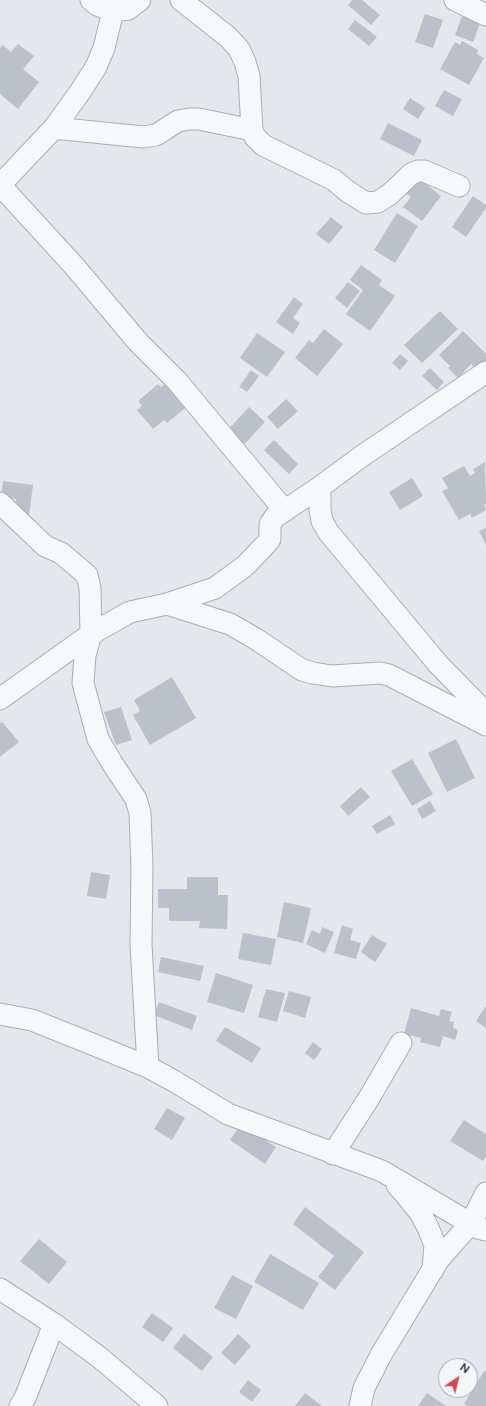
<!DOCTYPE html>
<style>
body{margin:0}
#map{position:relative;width:486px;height:1406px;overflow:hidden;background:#e4e7ec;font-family:Figtree,sans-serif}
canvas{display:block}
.north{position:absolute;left:438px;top:1358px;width:40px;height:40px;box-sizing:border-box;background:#f4f6f9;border:1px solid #a4a8b1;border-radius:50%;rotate:35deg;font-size:11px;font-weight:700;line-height:16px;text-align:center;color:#2b3445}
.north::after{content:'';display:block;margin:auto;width:14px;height:18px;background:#d1495b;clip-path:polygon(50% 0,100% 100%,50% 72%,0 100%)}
</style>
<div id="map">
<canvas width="486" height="1406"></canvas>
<div class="north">N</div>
</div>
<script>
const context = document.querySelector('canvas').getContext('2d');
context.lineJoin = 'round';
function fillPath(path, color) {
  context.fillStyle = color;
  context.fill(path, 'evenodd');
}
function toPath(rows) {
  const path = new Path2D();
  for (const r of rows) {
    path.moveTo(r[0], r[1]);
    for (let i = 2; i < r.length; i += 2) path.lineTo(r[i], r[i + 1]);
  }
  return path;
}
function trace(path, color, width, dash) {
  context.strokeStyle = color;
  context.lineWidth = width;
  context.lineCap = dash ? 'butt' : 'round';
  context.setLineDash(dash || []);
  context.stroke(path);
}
const building = toPath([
 [352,0,362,0,380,15,371,25,348,5],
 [464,11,482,18,473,42,455,35],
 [425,14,443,20,433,48,415,42],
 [355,20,377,37,369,46,348,29],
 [462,41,478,50,477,54,484,58,469,85,440,69,455,42,460,45],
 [18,44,34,56,23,69,39,82,18,109,0,94,0,48,3,45,11,52],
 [444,90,462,99,453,116,435,106],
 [410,98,425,108,418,119,403,109],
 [388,123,422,140,414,156,380,139],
 [416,176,441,196,422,221,403,207,411,197,404,192],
 [473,196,486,205,486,208,466,237,452,227],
 [397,213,418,226,395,263,374,250],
 [331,217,343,227,329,244,316,234],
 [361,265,382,280,379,285,395,296,370,331,346,314,363,290,350,280],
 [348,282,360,291,347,308,335,298],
 [294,297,303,304,293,318,300,323,293,334,276,322],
 [440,311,458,329,422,363,404,345],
 [324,329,343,344,317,376,295,358,309,340,313,343],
 [463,331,486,354,486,364,478,372,471,364,458,378,448,368,450,366,439,355],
 [257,333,285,352,267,377,240,358],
 [400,354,408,361,400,370,392,363],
 [430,368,444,382,437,390,422,376],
 [251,370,259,376,247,392,239,387],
 [169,380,190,404,167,423,164,420,153,429,137,410,142,406,138,401,158,384,161,387],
 [286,399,298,411,278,429,267,417],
 [249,407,265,422,241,448,225,433],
 [274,440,298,464,289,474,264,450],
 [485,462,486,504,484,505,486,510,472,518,470,514,459,520,442,491,448,488,442,478,464,466,470,476,475,473,473,469],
 [412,478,423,496,400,510,389,492],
 [3,481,33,485,29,515,14,513,16,499,1,497],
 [486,528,486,545,479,531],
 [172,677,196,718,150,745,133,715,140,711,134,700],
 [121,707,132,740,116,745,104,712],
 [2,722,19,742,0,757,0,723],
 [456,739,475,778,447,792,428,753],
 [412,759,433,794,412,806,391,771],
 [361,787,370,797,348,816,340,806],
 [430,801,436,811,422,819,417,809],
 [390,815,395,824,377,834,372,826],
 [91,872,110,875,106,899,87,896],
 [187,877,218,877,218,895,228,895,227,929,199,928,200,921,169,921,169,908,158,908,158,889,187,889],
 [284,902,311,908,303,943,277,937],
 [342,925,353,929,350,940,361,943,356,959,334,953],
 [322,927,334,932,325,953,306,944,312,930,320,934],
 [243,933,276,939,271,965,238,959],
 [372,935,387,944,375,962,361,952],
 [161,957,204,966,200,981,158,972],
 [216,973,253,985,244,1013,207,1002],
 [266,989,285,993,277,1022,258,1017],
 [289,991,311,997,305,1018,283,1011],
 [159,1002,197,1016,192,1030,154,1015],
 [486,1006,486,1028,476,1021],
 [411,1008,439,1016,441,1009,452,1012,449,1021,454,1022,453,1028,458,1030,455,1040,443,1036,440,1047,420,1042,421,1038,404,1034],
 [225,1027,261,1048,252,1063,216,1041],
 [313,1042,322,1049,314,1060,305,1053],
 [167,1108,185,1118,172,1140,154,1129],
 [464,1120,486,1134,486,1157,483,1161,450,1141],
 [241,1124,276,1147,265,1164,230,1140],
 [305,1207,364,1252,335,1290,318,1277,334,1256,293,1224],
 [39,1239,67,1262,49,1284,20,1261],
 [270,1254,319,1283,303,1310,254,1282],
 [232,1275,253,1286,236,1319,214,1308],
 [152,1313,173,1328,163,1342,142,1327],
 [184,1334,213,1357,202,1371,173,1348],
 [238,1334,251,1346,235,1365,221,1353],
 [484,1371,486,1372,486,1406,467,1406,464,1404],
 [248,1380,261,1390,252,1402,239,1392],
 [305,1393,322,1406,295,1406],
 [427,1393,446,1406,418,1406]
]);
const street = toPath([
 [91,0,97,5,113,11,128,9,140,0],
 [181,0,228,37,239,49,245,62,249,76,252,130,255,137,263,145,334,180,347,191,366,203,378,202,390,194,411,174,418,171,424,171,459,186],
 [455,0,486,15],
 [54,128,143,137,156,135,178,121,189,119,199,119,252,130],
 [0,185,75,267,138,342,177,381,285,511],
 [0,185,54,128,80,92,96,67,104,48,113,11],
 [320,487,320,510,322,521,329,533,438,664,486,713],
 [0,503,45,546,61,553,87,575,90,588,91,634,85,655,83,683,98,739,112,763,136,799,140,813,142,868,141,945,148,1067],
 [167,604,230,624,256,639,302,670,313,673,332,676,380,673,389,675,486,725],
 [0,699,91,634,130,612,167,604,215,588,245,566,267,543,270,539,270,524,275,517,320,487,362,456,486,372],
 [0,1014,32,1020,92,1044,148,1067,174,1081,228,1114,382,1171,478,1228,486,1230],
 [333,1154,369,1098,401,1043],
 [397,1185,405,1194,421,1214,429,1230,435,1245,433,1270],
 [0,1289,54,1324,99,1357,157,1406],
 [20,1406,25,1398,54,1324],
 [360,1406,364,1388,382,1353,439,1259,471,1223,486,1193]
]);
fillPath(building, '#bbc0ca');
trace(street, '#a9aeb7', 23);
trace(street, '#f7f8fa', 21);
</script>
